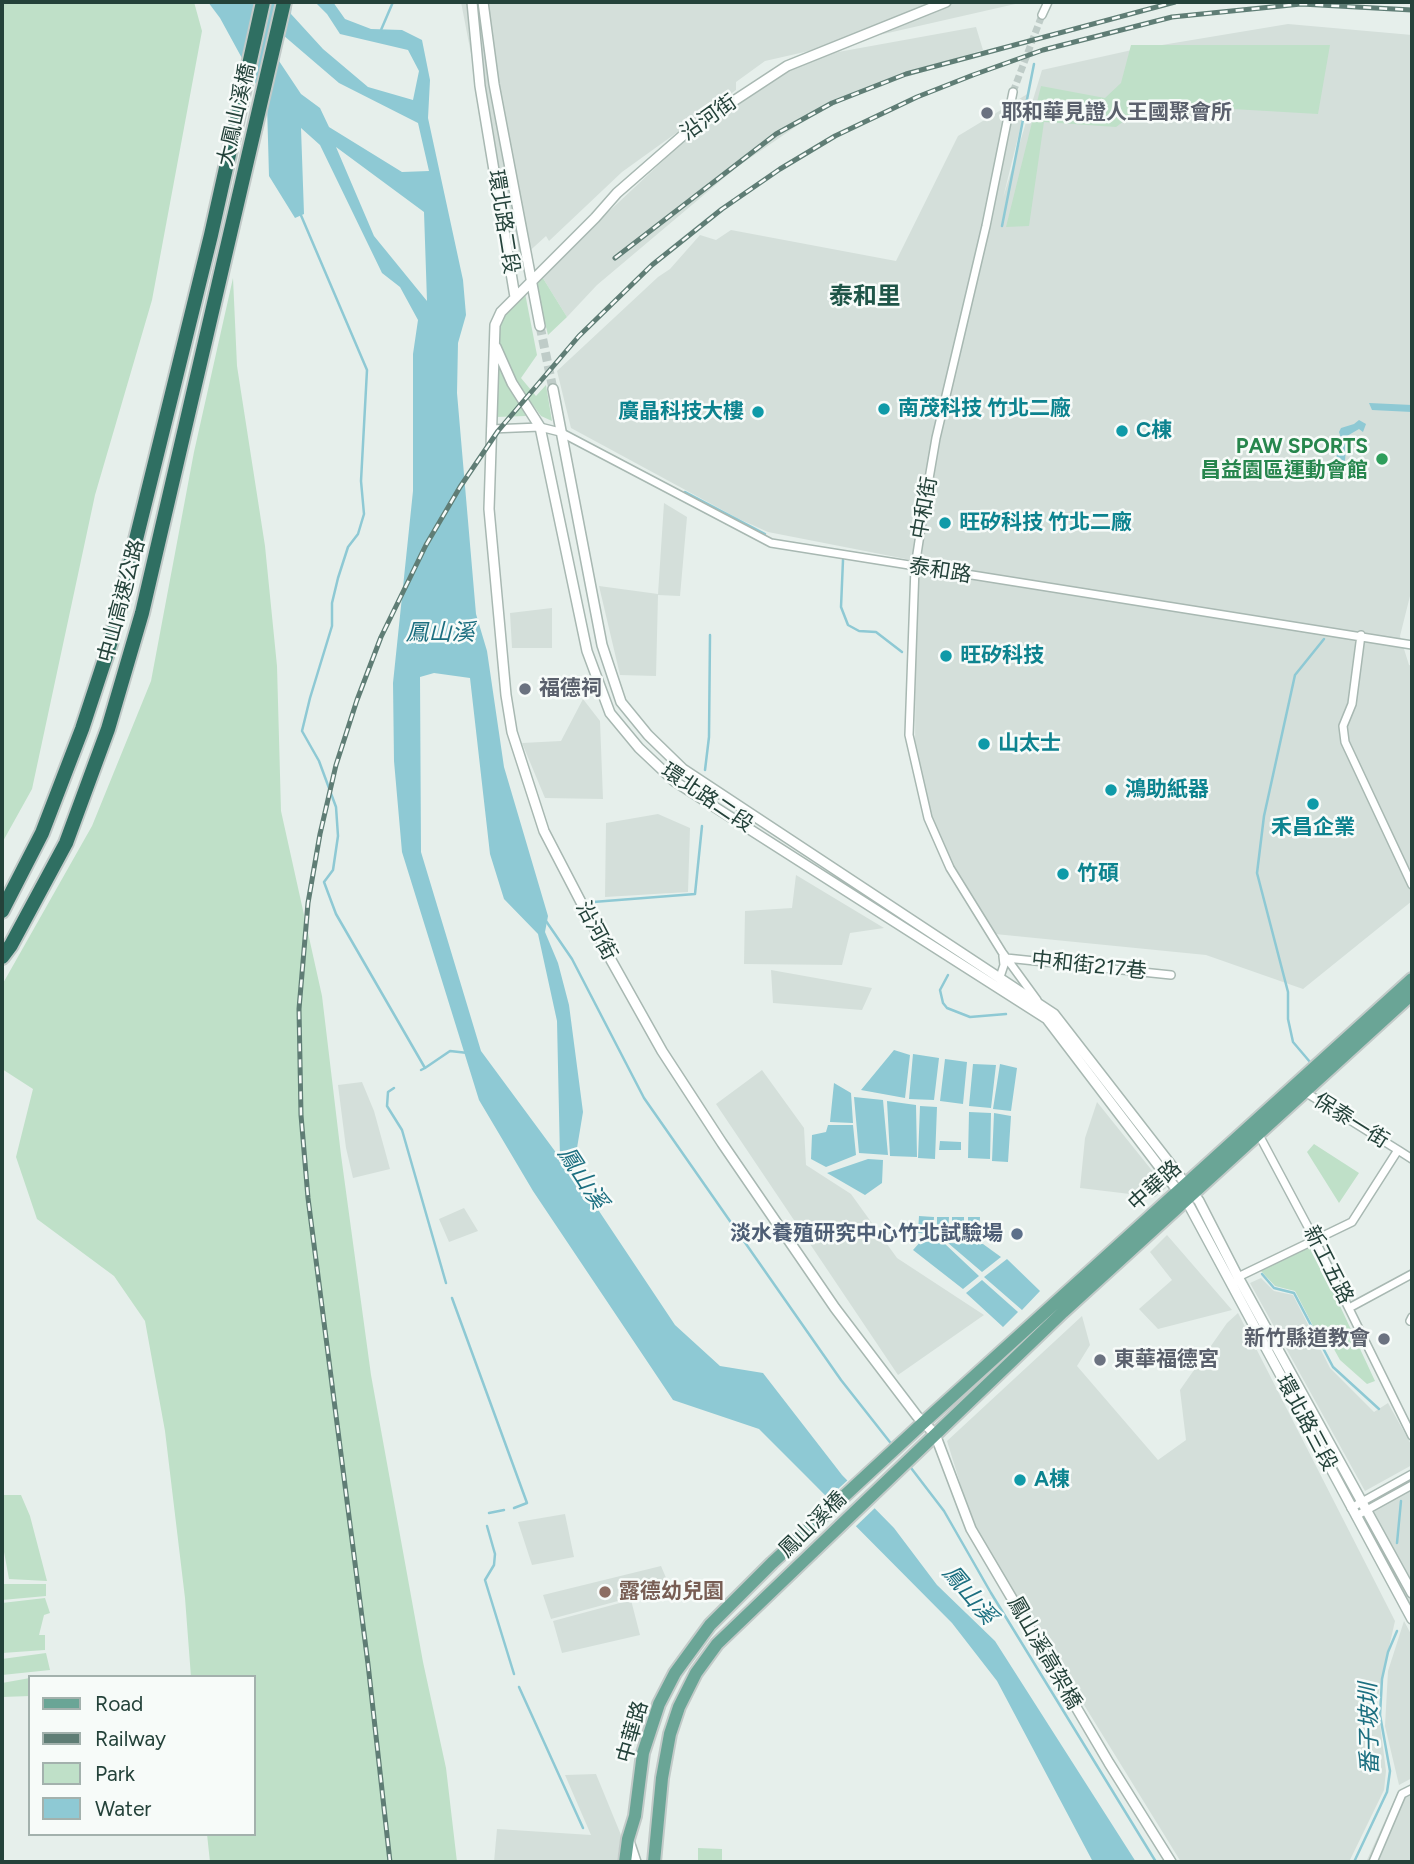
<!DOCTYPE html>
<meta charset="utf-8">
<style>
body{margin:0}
#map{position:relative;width:1414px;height:1864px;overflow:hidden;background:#e6efeb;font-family:Figtree,sans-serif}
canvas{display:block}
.frame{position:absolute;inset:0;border:4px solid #24423a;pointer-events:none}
.legend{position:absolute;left:28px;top:1675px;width:228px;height:161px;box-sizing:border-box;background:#f7fbf9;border:2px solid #a3b1ad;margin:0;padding:9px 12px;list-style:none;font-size:21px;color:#24423a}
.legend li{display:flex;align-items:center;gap:14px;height:35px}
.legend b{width:35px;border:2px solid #a3b1ad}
</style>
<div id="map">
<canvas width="1414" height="1864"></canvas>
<div class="frame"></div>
<ul class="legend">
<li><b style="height:9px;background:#6aa596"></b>Road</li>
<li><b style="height:9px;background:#5f7d75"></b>Railway</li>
<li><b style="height:19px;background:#bfe0c8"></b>Park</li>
<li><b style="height:19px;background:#8ec9d4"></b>Water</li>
</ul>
</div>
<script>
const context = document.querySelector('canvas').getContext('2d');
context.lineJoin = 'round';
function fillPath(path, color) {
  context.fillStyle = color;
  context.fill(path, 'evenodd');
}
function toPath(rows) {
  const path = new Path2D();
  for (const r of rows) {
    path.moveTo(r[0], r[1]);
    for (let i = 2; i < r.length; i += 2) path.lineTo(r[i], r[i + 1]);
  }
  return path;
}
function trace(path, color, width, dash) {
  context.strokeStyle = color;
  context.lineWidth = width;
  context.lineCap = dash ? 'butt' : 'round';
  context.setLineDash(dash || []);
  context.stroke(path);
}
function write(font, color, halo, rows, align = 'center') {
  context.font = font + ' Figtree,"Noto Sans TC",sans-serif';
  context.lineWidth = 5;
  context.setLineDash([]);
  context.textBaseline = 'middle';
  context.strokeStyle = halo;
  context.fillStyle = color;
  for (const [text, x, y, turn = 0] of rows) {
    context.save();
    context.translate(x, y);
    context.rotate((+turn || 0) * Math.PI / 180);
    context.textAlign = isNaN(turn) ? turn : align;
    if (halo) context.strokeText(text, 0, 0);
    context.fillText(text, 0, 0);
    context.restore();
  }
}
const built = toPath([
 [461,2,1024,2,765,61,736,82,736,90,622,172,549,241,546,236,512,267],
 [1288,24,1412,35,1412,588,1400,636,1409,665,1412,666,1412,901,1303,989,1206,955,995,934,951,864,930,811,915,755,916,561,768,532,739,519,571,428,557,371,658,277,670,269,700,235,716,240,731,230,896,261,958,136,1029,93,1003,198,1042,70,1132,50],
 [976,27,983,50,893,78,814,114,737,167,597,285,567,317,541,275,698,128,793,67,827,54],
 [664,503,687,517,680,596,658,595,656,676,620,675,599,586,658,594],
 [552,608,552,648,512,648,510,613],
 [583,699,600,721,603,799,545,798,522,743,561,741],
 [658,814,690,828,688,892,605,897,606,823],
 [796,875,884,928,850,933,842,965,744,964,745,911,792,908],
 [771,970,872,988,862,1010,773,1003],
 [762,1070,804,1128,806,1165,851,1194,897,1258,984,1315,898,1375,716,1104],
 [362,1082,374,1111,390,1169,353,1178,346,1148,338,1085],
 [1097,1102,1166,1188,1155,1197,1080,1188,1085,1138],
 [464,1208,478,1231,449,1242,439,1219],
 [1167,1235,1232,1310,1158,1329,1139,1309,1172,1280,1150,1252],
 [1261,1278,1274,1291,1293,1295,1330,1368,1374,1412,1388,1403,1412,1446,1412,1465,1365,1491,1250,1283],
 [1238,1313,1395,1621,1377,1700,1386,1771,1384,1790,1349,1862,1181,1862,973,1525,947,1441,1082,1316,1090,1345,1077,1366,1158,1460,1186,1440,1180,1390,1227,1323],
 [1412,1481,1412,1609,1359,1509],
 [565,1514,574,1557,532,1565,518,1522],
 [661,1566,670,1587,551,1619,543,1595],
 [631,1600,640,1635,562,1653,553,1621],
 [1404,1621,1412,1636,1412,1778,1399,1785,1385,1726,1388,1671],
 [596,1774,621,1835,617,1862,494,1862,497,1829,591,1835,565,1775],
 [1412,1784,1412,1862,1366,1862,1398,1792]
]);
const green = toPath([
 [2,2,194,2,202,31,152,300,95,495,32,789,2,843],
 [1131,45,1330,45,1318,114,1147,104,1116,127,1044,122,1029,226,1006,227,1041,86,1105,98,1121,83],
 [541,275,567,317,548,335,535,283],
 [233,278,237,366,265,546,277,666,281,811,322,996,341,1155,371,1375,423,1662,446,1768,457,1862,210,1862,207,1834,254,1834,254,1677,191,1677,185,1598,165,1431,145,1321,114,1276,37,1219,16,1157,33,1089,2,1069,2,985,92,826,151,681,194,452],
 [525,293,537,355,521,378,536,396,546,385,552,421,541,416,530,401,516,380,499,344,499,326,504,314],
 [497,359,509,385,526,416,496,417],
 [1314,1144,1359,1173,1339,1203,1307,1152],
 [1312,1246,1375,1381,1367,1384,1340,1360,1330,1342,1323,1345,1295,1291,1275,1286,1261,1271],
 [2,1495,21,1495,30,1516,47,1581,9,1579,2,1541],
 [2,1584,46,1584,46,1596,2,1600],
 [45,1598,50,1613,44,1615,39,1635,45,1635,45,1650,2,1653,2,1603],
 [46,1653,50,1670,2,1675,2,1659],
 [30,1678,30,1696,2,1697,2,1683],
 [698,1848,722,1849,722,1862,698,1862]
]);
const water = toPath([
 [208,2,292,2,291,14,323,49,368,87,413,100,419,71,408,50,340,34,327,14,315,2,333,2,345,19,371,29,402,30,422,40,430,80,428,118,463,280,466,315,458,343,457,393,476,614,487,651,504,767,548,916,545,932,558,963,569,1005,583,1112,573,1172,675,1325,720,1366,763,1373,842,1475,894,1528,937,1585,995,1641,1136,1862,1093,1862,997,1681,952,1623,808,1478,759,1429,673,1400,533,1191,479,1100,402,852,394,761,393,683,413,491,413,354,418,320,400,287,382,273,320,145,301,128,304,214,295,218,269,176,267,104,220,18],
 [283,35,339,83,418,123,429,171,402,172,329,127,320,108,301,94,279,61],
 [336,147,424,212,427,301,374,236],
 [434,673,470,678,490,854,504,899,538,934,557,1021,560,1158,481,1051,421,852,420,677],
 [1369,403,1412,405,1412,412,1372,410],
 [1359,420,1366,424,1363,432,1359,429,1347,436,1344,473,1335,460,1342,442,1339,432,1341,428,1354,424],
 [894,1050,910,1055,905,1098,861,1090],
 [913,1054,939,1058,934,1100,909,1099],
 [945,1059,967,1062,963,1104,940,1101],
 [973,1064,996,1065,991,1108,969,1106],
 [1000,1064,1017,1068,1011,1111,993,1109],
 [834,1083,851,1093,853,1123,830,1122],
 [854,1097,883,1100,888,1155,859,1153],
 [887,1101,916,1105,917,1157,890,1156],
 [920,1106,937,1107,935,1159,918,1158],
 [969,1112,991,1113,990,1159,968,1158],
 [994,1113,1011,1116,1008,1162,992,1161],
 [828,1125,853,1125,856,1155,826,1167,811,1159,812,1135,826,1132],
 [940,1141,961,1142,961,1150,939,1150],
 [868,1159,883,1160,882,1183,865,1195,827,1173],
 [919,1216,934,1217,933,1234,918,1233],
 [937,1217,949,1217,948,1234,937,1233],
 [952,1217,964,1217,964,1235,952,1235],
 [968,1217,980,1217,979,1235,968,1235],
 [921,1241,944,1243,979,1276,963,1289,913,1250],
 [948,1243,983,1244,1001,1257,982,1272],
 [1007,1259,1040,1291,1022,1310,984,1277],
 [982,1280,1018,1312,1003,1327,966,1293]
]);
const pier = toPath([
 [850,1478,877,1506,853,1529,825,1501]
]);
const stream = toPath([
 [381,30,393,2],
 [300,213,367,370,361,481,364,514,358,534,348,547,338,578,332,603,332,626,310,698,302,731,319,761,336,807,338,836,333,870,324,882,336,914,425,1068,421,1070],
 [1002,226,1034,64],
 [685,492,765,534],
 [843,560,841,607,848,625,859,631,876,632,902,652],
 [705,770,709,737,710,635],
 [593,902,695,894,702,826],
 [546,921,572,959,644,1098,841,1380,893,1446],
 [948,975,940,990,943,1003,947,1008,970,1017,1006,1014],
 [1310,1062,1293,1042,1288,1019,1288,992,1257,873,1264,816,1295,675,1324,639],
 [425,1068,450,1051,468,1053],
 [394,1088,388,1092,387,1106,402,1130,446,1283],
 [1262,1274,1274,1288,1294,1293,1333,1367,1379,1409],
 [452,1298,527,1503,514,1508],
 [908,1464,944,1511,991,1593,1156,1862],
 [489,1513,504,1510],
 [487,1526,495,1554,494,1565,485,1580,514,1674],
 [1397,1543,1401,1501],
 [519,1687,583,1828],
 [1354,1862,1387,1792,1390,1771,1380,1715,1382,1679,1388,1652,1397,1631]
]);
const minorTunnel = toPath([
 [1013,92,1042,15]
]);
const tertiaryTunnel = toPath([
 [540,326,553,389]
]);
const minor = toPath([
 [1042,15,1048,2],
 [1013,92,986,226,936,438,925,502,915,567,909,735,928,818,950,868,1002,952,1037,1000],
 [491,429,540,427,560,432,771,543,1412,645],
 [1361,635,1352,704,1343,726,1345,742,1412,885],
 [1006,958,1171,975],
 [1001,982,1000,977,1004,965,1003,956],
 [1259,1135,1315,1240,1412,1436],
 [1398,1150,1412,1159],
 [1238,1277,1352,1222,1398,1150,1305,1092],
 [1349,1308,1412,1274],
 [1410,1321,1412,1317],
 [1351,1508,1412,1474],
 [1356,1516,1412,1485],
 [1373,1862,1402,1794,1412,1789]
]);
const tertiary = toPath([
 [472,2,480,86,515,297],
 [483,2,494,84,540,326],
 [946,2,787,66,688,131,617,193,595,218,501,312,495,325,489,509,506,695,512,732,544,831,611,960,662,1051,722,1143,835,1308,917,1416,935,1434,971,1529,1109,1763,1171,1862],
 [496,347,512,383,540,427,587,651,610,713,639,748,674,781,1047,1019,1190,1207,1412,1619],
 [553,389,602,645,621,702,648,735,683,769,1054,1014,1199,1201,1238,1277,1412,1593],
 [630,1844,636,1862]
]);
const primary = toPath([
 [625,1862,628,1839,635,1816,643,1753,659,1704,675,1673,710,1625,772,1563,924,1422,1412,979],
 [654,1862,662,1778,670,1734,679,1707,696,1673,717,1644,1063,1312,1412,994]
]);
const motorway = toPath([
 [2,911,42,833,82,729,111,641,211,235,263,2],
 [2,957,11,945,66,843,108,729,142,613,284,2]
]);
const rail = toPath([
 [615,258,776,134,832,103,906,74,1175,2],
 [390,1862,368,1664,308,1198,301,1115,299,1009,308,903,320,834,336,765,357,700,381,637,426,545,460,487,498,431,579,336,652,265,722,209,780,169,835,136,917,97,973,75,1043,50,1172,17,1301,4,1412,10]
]);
const markers = [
 [987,113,7,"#6b7280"],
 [884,409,7,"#0f9aa8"],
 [758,412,7,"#0f9aa8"],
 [1122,431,7,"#0f9aa8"],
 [1382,459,7,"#2e9e5b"],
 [945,523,7,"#0f9aa8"],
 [946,656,7,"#0f9aa8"],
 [525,689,7,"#6b7280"],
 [984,744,7,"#0f9aa8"],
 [1111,790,7,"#0f9aa8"],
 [1313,804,7,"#0f9aa8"],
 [1063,874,7,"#0f9aa8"],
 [1017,1234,7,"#5c6f8a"],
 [1384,1339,7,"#6b7280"],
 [1100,1360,7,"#6b7280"],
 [1020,1480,7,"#0f9aa8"],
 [605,1592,7,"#8d6e63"]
];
const worshipNames = [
 ["耶和華見證人王國聚會所",1001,113],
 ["福德祠",539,689],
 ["新竹縣道教會",1370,1339,"right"],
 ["東華福德宮",1114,1360]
];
const streetNames = [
 ["大鳳山溪橋",237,115,-77],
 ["沿河街",709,118,-35],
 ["環北路二段",503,222,81],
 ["中和街",925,508,-80],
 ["泰和路",940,571,9],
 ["中山高速公路",122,601,-75],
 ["環北路二段",707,798,34],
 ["沿河街",596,931,62],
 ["中和街217巷",1089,966,6],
 ["保泰一街",1351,1121,32],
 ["中華路",1155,1186,-42],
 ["新工五路",1328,1265,63],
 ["環北路三段",1306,1423,62],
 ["鳳山溪橋",813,1525,-44],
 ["鳳山溪高架橋",1044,1653,60],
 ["中華路",633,1732,-74]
];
const cultureNames = [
 ["南茂科技 竹北二廠",898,409],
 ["廣晶科技大樓",744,412,"right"],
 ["C棟",1136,431],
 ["旺矽科技 竹北二廠",959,523],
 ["旺矽科技",960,656],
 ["山太士",998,744],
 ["鴻助紙器",1125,790],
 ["禾昌企業",1313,828,"center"],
 ["竹碩",1077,874],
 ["A棟",1034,1480]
];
const leisureNames = [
 ["PAW SPORTS",1368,447],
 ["昌益園區運動會館",1368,471]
];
const serviceNames = [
 ["淡水養殖研究中心竹北試驗場",1003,1234]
];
const educationNames = [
 ["露德幼兒園",619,1592]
];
const waterNames = [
 ["鳳山溪",440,633],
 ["鳳山溪",582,1178,57],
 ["鳳山溪",969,1595,50],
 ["番子坡圳",1370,1729,-91]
];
const quarterNames = [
 ["泰和里",865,297]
];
fillPath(built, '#d4dfda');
fillPath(green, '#bfe0c8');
fillPath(water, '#8ec9d4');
fillPath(pier, '#e6efeb');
trace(stream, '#8ec9d4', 2.5);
trace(minorTunnel, '#bfccc8', 7, [7, 3.5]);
trace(tertiaryTunnel, '#bfccc8', 9, [9, 4.5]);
trace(minor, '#a8b8b2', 10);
trace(tertiary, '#a8b8b2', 12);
trace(primary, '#c2cac8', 16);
trace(motorway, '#c2cac8', 18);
trace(minor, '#fff', 7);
trace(tertiary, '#fff', 9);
trace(primary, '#6aa596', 12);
trace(motorway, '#2f6f62', 14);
trace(rail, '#5f7d75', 5);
trace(rail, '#f7fbf9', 2.5, [8]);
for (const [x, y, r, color] of markers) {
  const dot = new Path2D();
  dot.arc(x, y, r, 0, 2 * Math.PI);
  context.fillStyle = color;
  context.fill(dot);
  trace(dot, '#f7fbf9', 2.5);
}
write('bold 21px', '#5b616d', '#f7fbf9', worshipNames, 'left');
write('21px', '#24423a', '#f7fbf9', streetNames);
write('bold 21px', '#0d838f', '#f7fbf9', cultureNames, 'left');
write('bold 21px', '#27864d', '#f7fbf9', leisureNames, 'right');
write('bold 21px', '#4e5e75', '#f7fbf9', serviceNames, 'right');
write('bold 21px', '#785e54', '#f7fbf9', educationNames, 'left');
write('italic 23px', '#1c6f80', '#f7fbf9', waterNames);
write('bold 24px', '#1f5548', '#f7fbf9', quarterNames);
</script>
